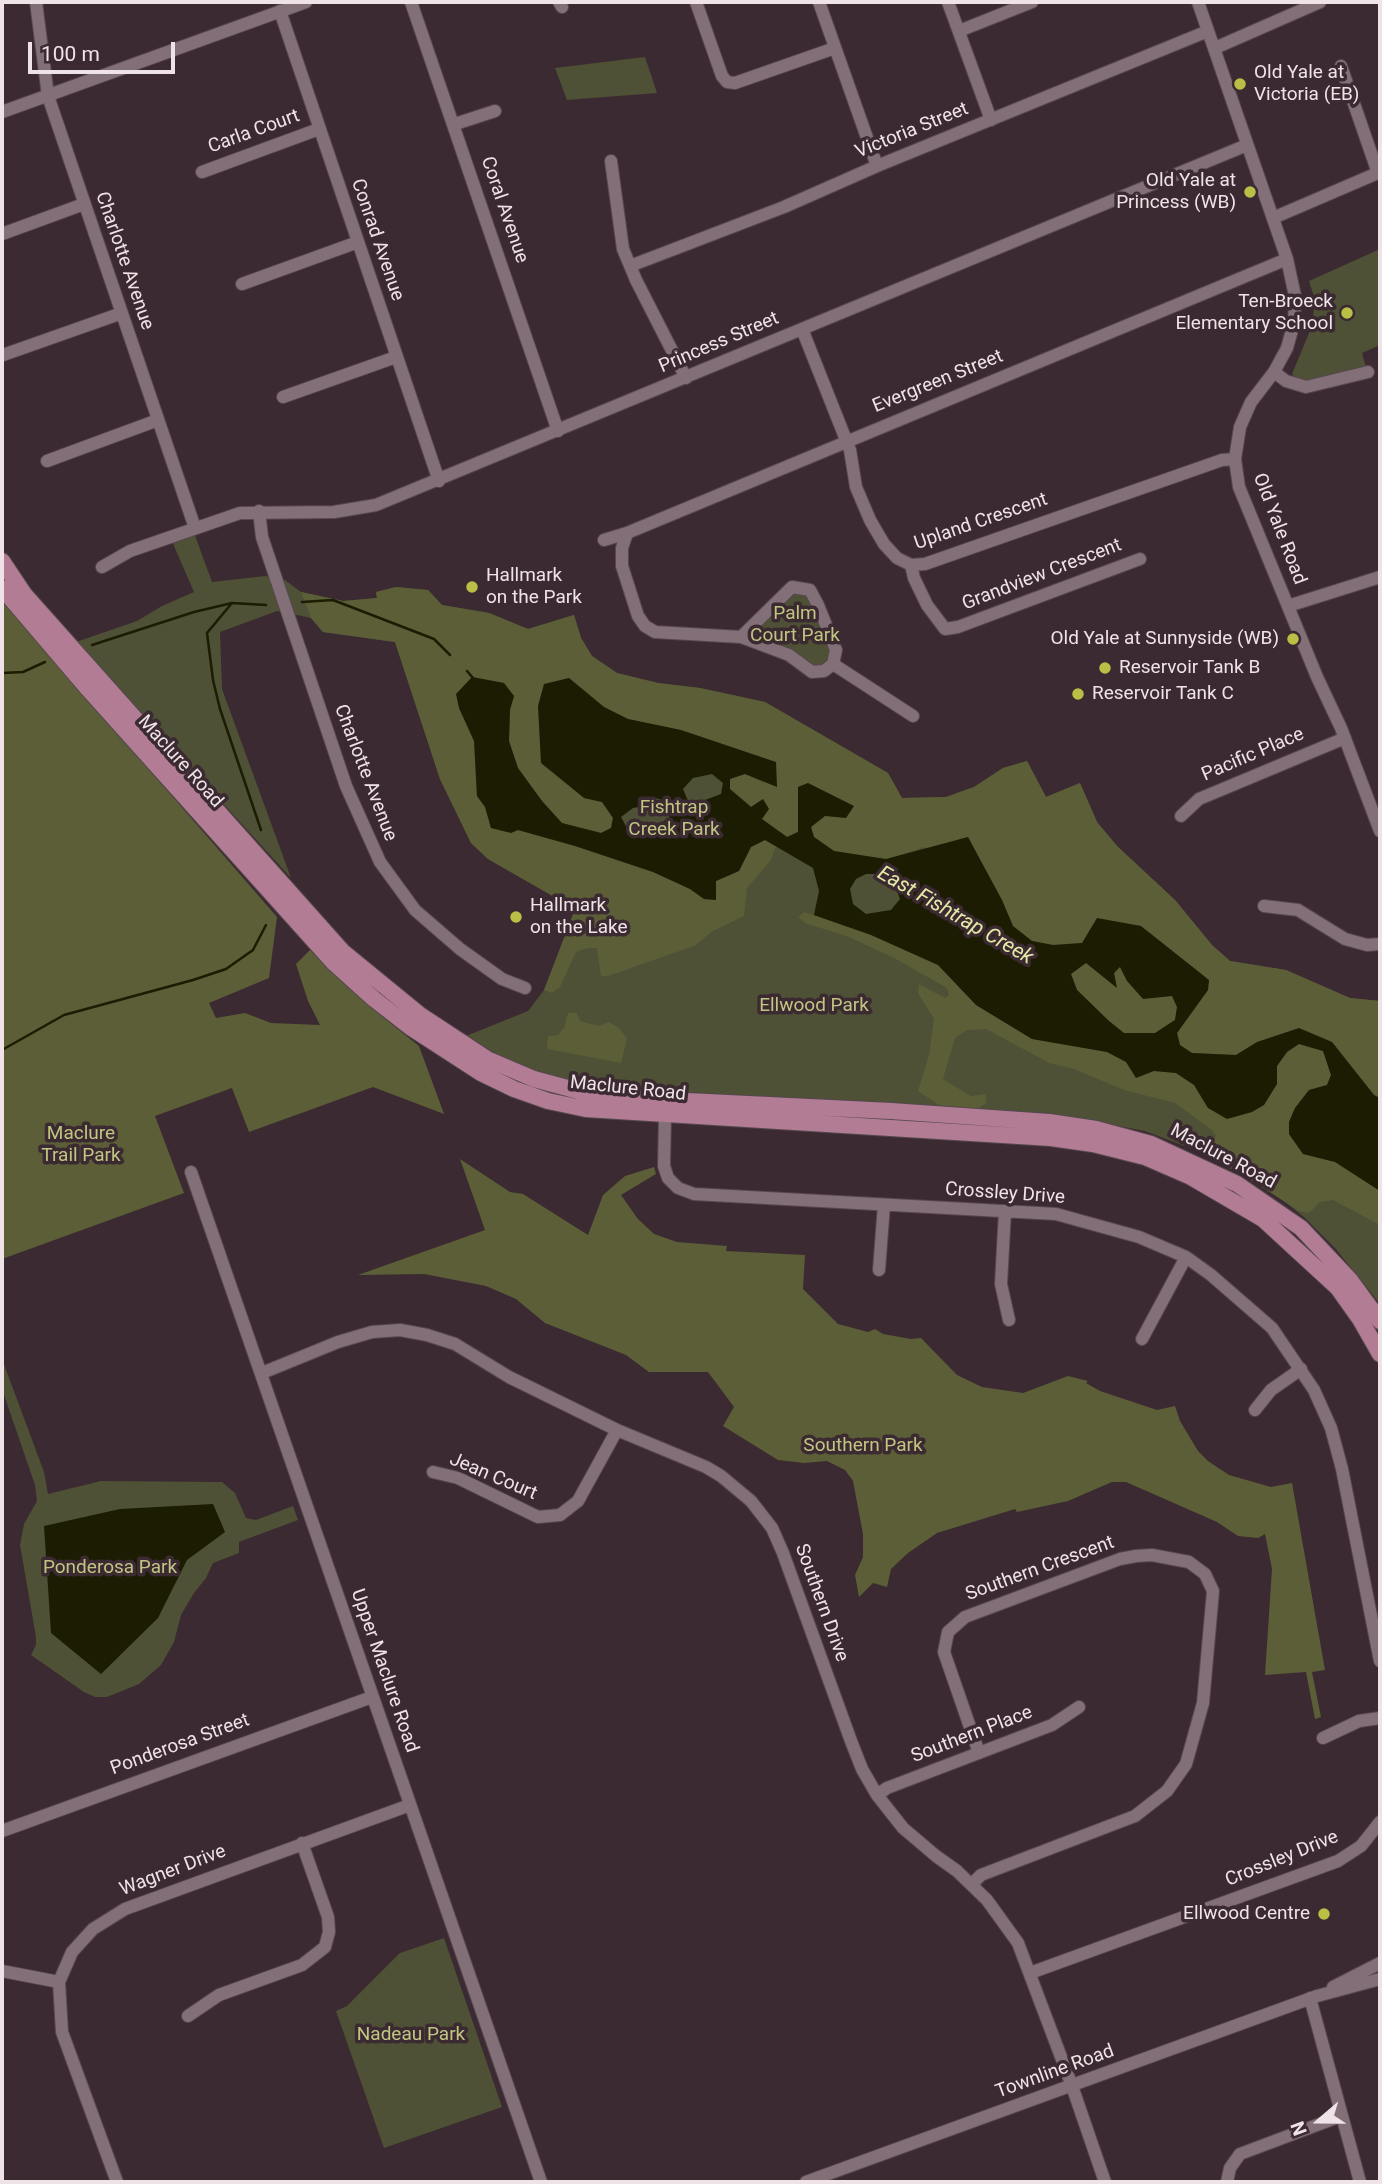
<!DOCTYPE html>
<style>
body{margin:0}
#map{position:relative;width:1382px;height:2184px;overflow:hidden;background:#3b2a31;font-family:Roboto,sans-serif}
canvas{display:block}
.frame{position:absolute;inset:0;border:4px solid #efe3e8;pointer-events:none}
.north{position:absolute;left:1284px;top:2086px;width:70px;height:70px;-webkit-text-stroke:5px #3b2a31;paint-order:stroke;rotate:250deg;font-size:19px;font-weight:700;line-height:28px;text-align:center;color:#efe3e8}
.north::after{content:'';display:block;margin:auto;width:24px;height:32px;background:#efe3e8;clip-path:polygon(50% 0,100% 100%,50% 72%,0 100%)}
.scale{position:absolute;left:28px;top:42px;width:147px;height:32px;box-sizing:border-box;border:4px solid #efe3e8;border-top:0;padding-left:9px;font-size:21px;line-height:24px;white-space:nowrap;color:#efe3e8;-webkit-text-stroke:5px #3b2a31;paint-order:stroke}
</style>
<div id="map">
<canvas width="1382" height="2184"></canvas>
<div class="frame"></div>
<div class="north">N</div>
<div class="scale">100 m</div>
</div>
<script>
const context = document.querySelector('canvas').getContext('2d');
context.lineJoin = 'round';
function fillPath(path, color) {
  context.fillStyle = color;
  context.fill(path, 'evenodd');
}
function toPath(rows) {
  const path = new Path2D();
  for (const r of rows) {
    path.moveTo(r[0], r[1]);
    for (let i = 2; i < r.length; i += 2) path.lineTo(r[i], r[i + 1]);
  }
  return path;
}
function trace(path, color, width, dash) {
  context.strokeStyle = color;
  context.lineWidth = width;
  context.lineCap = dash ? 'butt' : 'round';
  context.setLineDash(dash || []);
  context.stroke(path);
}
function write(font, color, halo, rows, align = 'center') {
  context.font = font + ' Roboto,sans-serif';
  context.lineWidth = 7;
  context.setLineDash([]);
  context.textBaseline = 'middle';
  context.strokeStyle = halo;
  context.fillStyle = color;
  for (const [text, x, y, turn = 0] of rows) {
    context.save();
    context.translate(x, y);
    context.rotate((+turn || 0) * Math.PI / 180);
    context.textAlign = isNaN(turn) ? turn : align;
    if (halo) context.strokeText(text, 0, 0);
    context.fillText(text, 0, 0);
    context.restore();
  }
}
const green = toPath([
 [645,57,657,93,567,100,555,68],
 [1380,249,1380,345,1362,353,1366,367,1304,381,1297,379,1292,374,1312,326,1315,300,1309,281],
 [193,530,212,582,265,576,285,580,301,592,343,601,377,598,376,592,396,587,428,590,442,605,489,613,528,629,574,615,581,638,592,656,617,673,658,683,700,688,765,702,888,773,902,798,946,797,974,787,1003,768,1027,761,1046,797,1080,783,1097,822,1117,846,1175,900,1212,945,1230,961,1286,970,1350,998,1380,1001,1380,1304,1335,1248,1304,1217,1276,1195,1203,1153,1145,1131,1071,1117,891,1104,594,1087,543,1076,510,1062,466,1036,528,1011,544,990,576,909,488,859,471,843,440,779,395,642,323,632,311,618,277,611,220,632,222,689,291,878,76,642,137,621,162,606,194,592,171,539],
 [794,590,808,594,830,649,828,659,821,665,813,666,753,635],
 [2,1359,44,1472,48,1494,101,1481,222,1482,235,1493,246,1518,256,1520,293,1506,298,1520,239,1542,239,1553,213,1563,206,1578,194,1593,181,1615,174,1642,161,1665,139,1684,107,1697,95,1697,84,1692,31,1655,36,1645,36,1637,20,1545,24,1524,37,1501,35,1485,2,1389],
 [444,1938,502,2107,384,2148,336,2011,347,2006,400,1953]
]);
const forest = toPath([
 [396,587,428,590,442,605,489,613,528,629,574,615,581,638,592,656,617,673,658,683,700,688,765,702,888,773,902,798,946,797,974,787,1003,768,1027,761,1046,797,1080,783,1097,822,1117,846,1175,900,1212,945,1230,961,1286,970,1350,998,1380,1001,1380,1098,1374,1095,1332,1042,1257,1042,1236,1055,1192,1053,1180,1045,1177,1033,1208,990,1082,943,1053,945,1032,941,1013,926,1002,900,924,847,886,860,834,851,814,837,811,827,825,815,798,787,798,832,787,837,761,819,763,799,752,807,730,789,730,779,745,774,766,784,681,730,628,719,604,707,569,678,538,706,540,727,584,798,602,802,613,818,611,828,601,833,561,823,542,801,518,768,509,741,510,710,504,683,472,677,459,708,474,741,477,796,485,806,491,828,518,830,575,846,653,872,690,889,704,899,716,900,716,881,739,871,751,847,765,840,776,846,771,860,747,888,744,916,713,931,694,946,608,976,601,976,597,948,588,948,576,952,560,987,552,993,544,990,575,909,488,859,471,843,440,779,395,642,323,632,311,618,301,592,343,601,377,598,376,592],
 [2,600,277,917,269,978,209,1003,216,1018,245,1013,271,1023,320,1025,308,1001,296,964,310,950,369,1006,419,1046,444,1114,373,1087,249,1132,232,1088,155,1116,184,1193,2,1259],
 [804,912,871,935,938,965,976,1005,1032,1039,1107,1052,1126,1062,1154,1071,1176,1073,1194,1085,1208,1108,1277,1084,1277,1066,1287,1052,1299,1044,1323,1051,1331,1075,1327,1085,1309,1090,1295,1108,1289,1122,1289,1134,1303,1154,1335,1162,1380,1191,1380,1225,1333,1200,1320,1202,1309,1213,1299,1211,1209,1153,1209,1148,1216,1136,1213,1131,1175,1103,1124,1090,1074,1069,1049,1063,986,1029,967,1030,955,1038,943,1079,971,1096,986,1094,986,1103,973,1112,939,1105,918,1091,929,1055,934,1019,918,993,919,984,945,998,949,995,947,988,894,958,849,937,805,923,798,917],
 [1086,962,1116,987,1114,973,1120,966,1127,981,1172,996,1177,1007,1175,1020,1155,1033,1124,1033,1109,1021,1077,990,1071,974],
 [568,1013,577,1013,580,1021,599,1026,609,1022,619,1028,627,1039,621,1063,547,1049,548,1036,558,1035,564,1028],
 [460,1159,510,1192,523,1194,588,1235,603,1195,625,1176,654,1167,656,1174,621,1195,638,1219,654,1234,677,1242,727,1246,726,1251,805,1255,803,1289,838,1324,868,1332,875,1329,883,1334,911,1339,921,1338,957,1375,982,1387,1023,1393,1068,1376,1088,1381,1086,1383,1100,1391,1157,1410,1175,1406,1180,1421,1198,1451,1208,1461,1229,1475,1271,1487,1292,1483,1325,1670,1312,1672,1321,1717,1315,1719,1306,1672,1265,1675,1272,1569,1265,1534,1258,1538,1238,1536,1217,1522,1126,1482,1112,1482,1068,1501,1017,1512,1015,1509,937,1533,908,1553,891,1569,887,1587,873,1583,859,1597,855,1575,863,1557,863,1534,853,1481,845,1470,827,1461,804,1463,778,1460,723,1426,734,1407,708,1372,649,1372,626,1355,545,1323,516,1299,486,1286,424,1274,358,1275,485,1230]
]);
const water = toPath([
 [472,677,504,683,514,696,510,710,509,741,518,768,542,801,562,823,601,833,611,828,613,818,602,802,584,798,541,763,538,706,544,684,569,678,604,707,628,719,681,730,776,762,777,787,745,774,730,779,730,789,751,807,763,799,769,809,762,819,787,837,798,832,798,787,808,783,854,806,846,818,825,816,811,827,814,837,834,851,886,859,968,837,1002,900,1013,926,1032,941,1053,945,1082,943,1097,918,1141,926,1209,980,1208,990,1177,1033,1180,1045,1192,1053,1236,1055,1257,1042,1299,1028,1332,1042,1374,1095,1380,1098,1380,1191,1335,1162,1303,1154,1289,1134,1289,1122,1295,1108,1309,1090,1327,1085,1331,1075,1323,1051,1299,1044,1287,1052,1277,1066,1277,1084,1264,1105,1252,1112,1227,1119,1208,1108,1194,1085,1176,1073,1154,1071,1136,1078,1126,1062,1107,1052,1032,1039,976,1005,938,965,871,935,814,915,819,891,813,868,765,840,751,847,739,871,716,881,716,900,704,899,690,889,653,872,575,846,518,830,511,833,491,828,485,807,477,796,474,741,459,708,456,694],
 [712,774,723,783,721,794,705,800,688,801,683,789,693,778],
 [652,797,673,803,669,818,641,835,629,832,621,817,633,808,649,805],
 [866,874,880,874,895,885,900,899,891,910,866,914,853,904,850,889,856,879],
 [1086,963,1117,988,1114,973,1120,967,1127,981,1143,999,1172,996,1177,1007,1175,1020,1155,1033,1124,1033,1109,1021,1077,990,1071,974],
 [213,1504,225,1532,187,1560,158,1618,101,1674,51,1633,44,1526,120,1509]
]);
const stream = toPath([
 [302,602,333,600,434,639,450,655],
 [232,603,207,633,213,680,220,709,261,830],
 [92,645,194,612,232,603,266,605],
 [467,671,473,678],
 [2,673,23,672,45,662],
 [2,1050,64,1015,193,980,226,969,253,950,266,925]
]);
const minor = toPath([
 [36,2,48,96,195,528],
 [411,2,558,431],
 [559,2,562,7],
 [696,2,722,76,727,82,735,83,835,48],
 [819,2,877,166],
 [948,2,991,120],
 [1198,2,1287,259,1295,296,1294,323,1287,348,1274,372,1251,402,1240,427,1235,459,1239,487,1317,677,1341,728,1380,831],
 [280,11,439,481],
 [959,31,1032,2],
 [1215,48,1320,2],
 [1341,66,1378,173],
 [2,112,306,2],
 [455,124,495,111],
 [611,161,623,249,636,280,686,378],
 [202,172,319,129],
 [1273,218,1380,172],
 [2,234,84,204],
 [630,266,784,207,877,166,1208,31],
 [242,284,358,242],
 [802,329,850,450,856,487,870,520,884,544,897,558,911,565,925,564,1222,460,1235,459],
 [3,355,122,313],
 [1274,372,1286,381,1306,387,1368,372],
 [283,397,396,357],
 [47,461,158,420],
 [259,511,262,537,346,786,380,862,415,910,460,949,502,979,525,988],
 [627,533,622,548,622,566,638,616,645,626,655,632,741,637,789,655,812,672,824,671,833,664,836,650,818,605,810,590,792,587,741,637],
 [604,540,627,533,1287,259],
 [911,565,914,578,927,605,945,629,958,627,1140,559],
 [102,567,130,551,240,513,334,512,376,505,1247,145],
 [1288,606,1380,577],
 [833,664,913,716],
 [1181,816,1199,799,1345,738],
 [1264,906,1298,910,1345,939,1367,945,1380,944],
 [665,1116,664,1166,668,1178,678,1188,694,1194,1056,1214,1139,1237,1186,1257,1211,1275,1272,1328,1314,1390,1331,1428,1342,1469,1380,1661],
 [191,1172,541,2182],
 [1005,1211,1001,1284,1009,1320],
 [879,1270,884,1205],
 [1142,1339,1186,1257],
 [262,1373,338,1342,372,1332,400,1330,427,1335,455,1344,509,1377,617,1430,706,1467,721,1476,751,1501,772,1528,783,1553,851,1741,862,1769,877,1795,903,1828,936,1856,957,1871,987,1900,1018,1943,1072,2086,1105,2182],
 [1255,1410,1271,1390,1301,1369],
 [433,1472,458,1478,538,1517,560,1515,578,1501,617,1430],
 [1323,1738,1359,1721,1380,1718],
 [877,1795,887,1788,1052,1725,1079,1707],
 [2,1831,372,1697],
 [972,1884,981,1875,1135,1816,1167,1791,1186,1764,1203,1703,1213,1591,1205,1574,1189,1562,1152,1555,1136,1556,1120,1559,965,1617,948,1632,944,1652,979,1753],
 [2,1971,59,1982],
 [1030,1973,1338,1861,1361,1846,1380,1822],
 [1333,1987,1380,1963],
 [1310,1998,1360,2182],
 [188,2016,219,1995,302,1965,325,1947,329,1932,328,1917,302,1843],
 [117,2182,62,2032,59,1982,72,1952,93,1929,125,1909,410,1805],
 [806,2182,1317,1996,1380,1979],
 [1227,2182,1230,2168,1240,2154,1341,2116]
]);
const major = toPath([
 [2,561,24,594,343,952,420,1015,487,1059,534,1079,586,1093,666,1100,891,1111,1049,1122,1096,1129,1151,1144,1237,1184,1301,1228,1350,1280,1380,1321],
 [2,588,89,690,333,962,374,999,410,1027,481,1073,514,1089,548,1101,586,1109,1051,1138,1093,1144,1145,1157,1191,1177,1263,1219,1338,1288,1360,1319,1380,1354]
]);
const markers = [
 [1240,84,7,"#bac046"],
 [1250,192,7,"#bac046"],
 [1347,313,7,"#bac046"],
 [472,587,7,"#bac046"],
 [1293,639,7,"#bac046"],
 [1105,668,7,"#bac046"],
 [1078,694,7,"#bac046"],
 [516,917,7,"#bac046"],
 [1324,1914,7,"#bac046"]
];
const poiNames = [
 ["Old Yale at",1254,73],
 ["Victoria (EB)",1254,95],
 ["Old Yale at",1236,181,"right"],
 ["Princess (WB)",1236,203,"right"],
 ["Ten-Broeck",1333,302,"right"],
 ["Elementary School",1333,324,"right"],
 ["Hallmark",486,576],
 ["on the Park",486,598],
 ["Old Yale at Sunnyside (WB)",1279,639,"right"],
 ["Reservoir Tank B",1119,668],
 ["Reservoir Tank C",1092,694],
 ["Hallmark",530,906],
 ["on the Lake",530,928],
 ["Ellwood Centre",1310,1914,"right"]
];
const streetNames = [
 ["Victoria Street",912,131,-22],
 ["Carla Court",254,132,-20],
 ["Coral Avenue",504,210,71],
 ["Conrad Avenue",377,240,71],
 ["Charlotte Avenue",124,261,71],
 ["Princess Street",719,343,-23],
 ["Evergreen Street",938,382,-22],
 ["Upland Crescent",981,522,-19],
 ["Old Yale Road",1279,529,69],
 ["Grandview Crescent",1042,575,-21],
 ["Pacific Place",1253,755,-23],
 ["Maclure Road",180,762,48],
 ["Charlotte Avenue",365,773,69],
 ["Maclure Road",628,1089,6],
 ["Maclure Road",1223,1157,28],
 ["Crossley Drive",1005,1194,4],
 ["Jean Court",493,1477,23],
 ["Southern Crescent",1040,1569,-20],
 ["Southern Drive",821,1603,70],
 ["Upper Maclure Road",384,1671,71],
 ["Southern Place",972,1735,-21],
 ["Ponderosa Street",180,1745,-20],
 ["Crossley Drive",1282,1859,-22],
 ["Wagner Drive",173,1871,-21],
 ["Townline Road",1055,2072,-20]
];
const parkNames = [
 ["Palm",795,614],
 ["Court Park",795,636],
 ["Fishtrap",674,808],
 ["Creek Park",674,830],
 ["Ellwood Park",814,1006],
 ["Maclure",81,1134],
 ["Trail Park",81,1156],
 ["Southern Park",863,1446],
 ["Ponderosa Park",110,1568],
 ["Nadeau Park",411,2035]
];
const waterNames = [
 ["East Fishtrap Creek",955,916,30]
];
fillPath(green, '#4e5135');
fillPath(forest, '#5b5e37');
fillPath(water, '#1b1c01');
trace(stream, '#1b1c01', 2.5);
trace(minor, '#57484f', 14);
trace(major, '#57484f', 18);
trace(minor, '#836f77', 12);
trace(major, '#b27d94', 16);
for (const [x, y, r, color] of markers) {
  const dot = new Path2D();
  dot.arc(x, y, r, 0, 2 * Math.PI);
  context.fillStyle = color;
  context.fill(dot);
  trace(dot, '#3b2a31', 2.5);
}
write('19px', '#efe3e8', '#3b2a31', poiNames, 'left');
write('19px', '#efe3e8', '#3b2a31', streetNames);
write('19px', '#c0c582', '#3b2a31', parkNames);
write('italic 21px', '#e4eaa5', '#3b2a31', waterNames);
</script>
